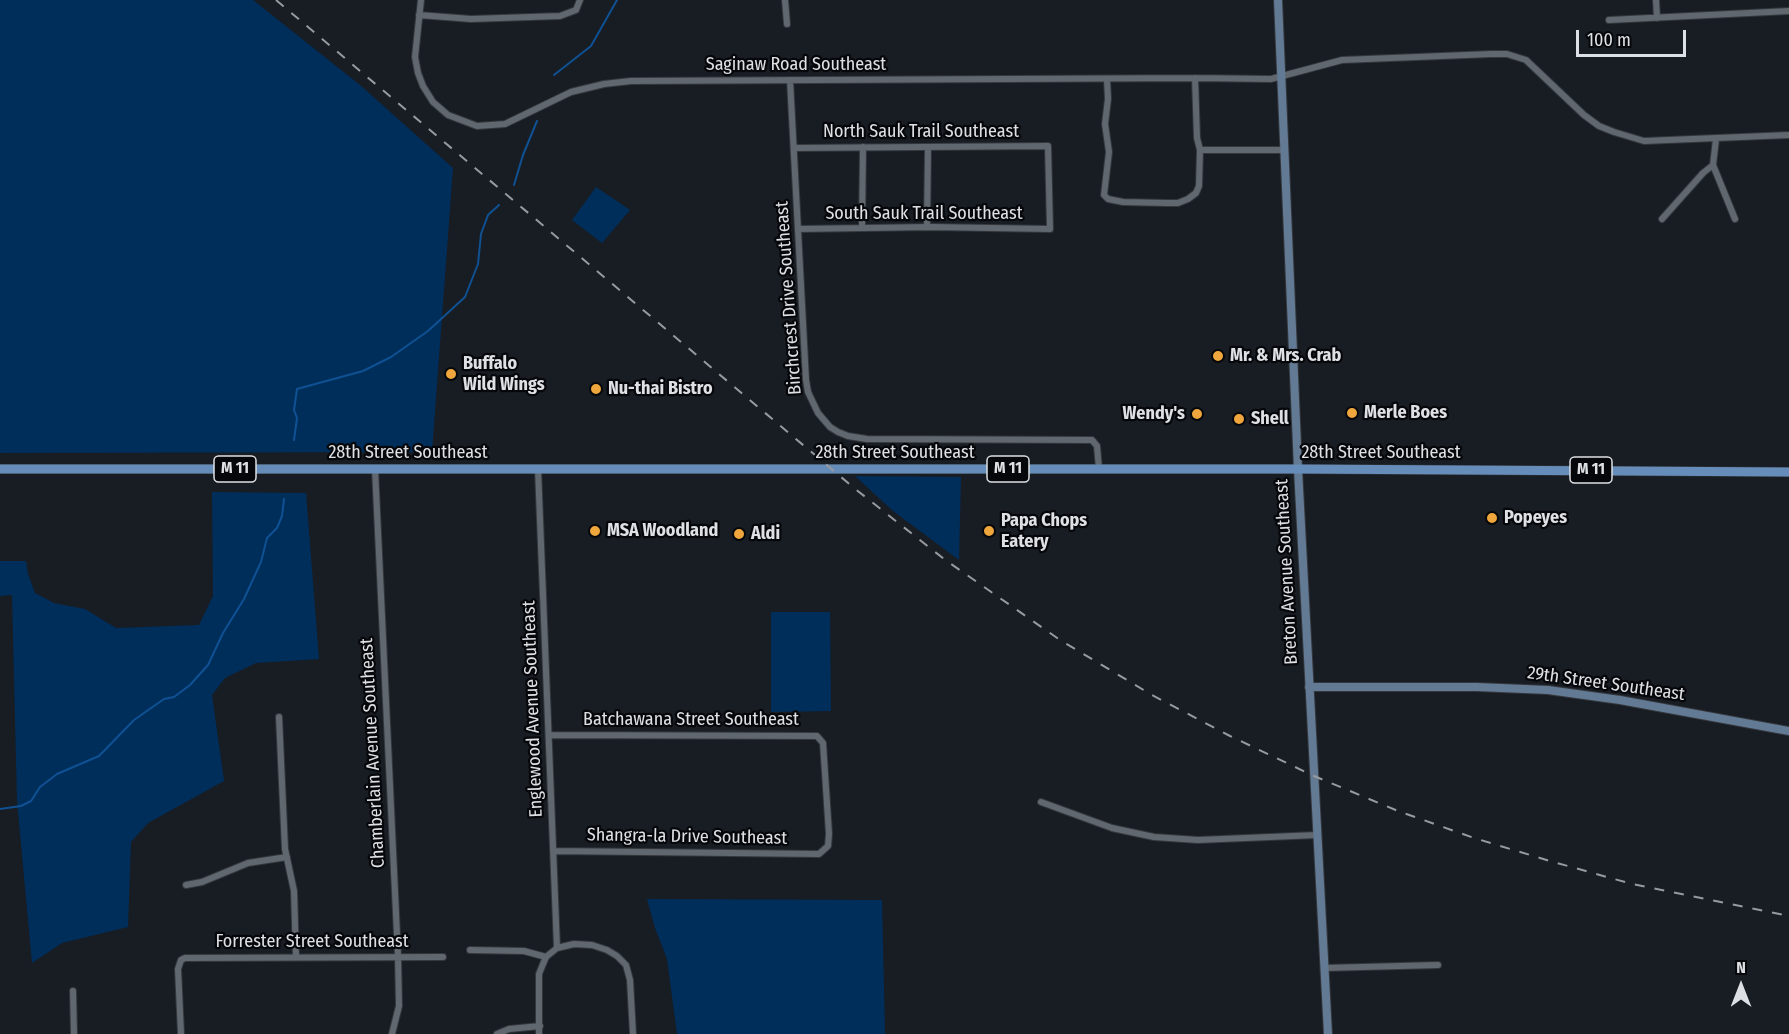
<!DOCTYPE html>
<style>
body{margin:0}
#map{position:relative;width:1789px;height:1034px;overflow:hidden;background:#181d24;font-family:"Fira Sans Condensed",sans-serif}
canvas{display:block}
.north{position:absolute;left:1711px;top:956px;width:60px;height:60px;-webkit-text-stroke:4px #06070a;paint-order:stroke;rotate:0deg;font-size:16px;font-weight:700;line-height:24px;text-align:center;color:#dde1e5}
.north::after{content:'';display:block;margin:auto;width:21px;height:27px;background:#dde1e5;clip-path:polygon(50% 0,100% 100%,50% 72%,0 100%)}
.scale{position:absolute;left:1576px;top:30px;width:110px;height:27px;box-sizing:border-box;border:3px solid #dde1e5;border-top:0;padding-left:8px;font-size:18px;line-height:21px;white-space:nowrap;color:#dde1e5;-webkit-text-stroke:4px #06070a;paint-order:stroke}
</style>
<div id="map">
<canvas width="1789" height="1034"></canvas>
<div class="north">N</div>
<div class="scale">100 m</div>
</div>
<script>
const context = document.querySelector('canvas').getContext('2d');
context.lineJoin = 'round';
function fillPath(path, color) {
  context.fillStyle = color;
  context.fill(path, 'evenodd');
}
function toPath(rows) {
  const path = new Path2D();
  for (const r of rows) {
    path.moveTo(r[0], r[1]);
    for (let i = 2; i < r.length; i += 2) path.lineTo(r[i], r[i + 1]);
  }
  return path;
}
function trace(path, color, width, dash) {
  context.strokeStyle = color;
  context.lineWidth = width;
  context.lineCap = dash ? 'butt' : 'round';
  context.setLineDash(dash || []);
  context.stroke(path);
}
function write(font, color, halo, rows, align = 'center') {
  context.font = font + ' "Fira Sans Condensed",sans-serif';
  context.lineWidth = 4.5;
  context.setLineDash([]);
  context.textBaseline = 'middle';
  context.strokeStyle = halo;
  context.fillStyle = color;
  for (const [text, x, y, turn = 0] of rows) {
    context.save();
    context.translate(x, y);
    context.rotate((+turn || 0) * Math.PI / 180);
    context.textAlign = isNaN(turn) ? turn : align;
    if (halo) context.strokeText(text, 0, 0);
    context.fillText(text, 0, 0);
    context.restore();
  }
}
const green = toPath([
 [0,0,253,0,360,85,453,168,432,452,0,453],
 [596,187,630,210,602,243,572,220],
 [855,476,961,477,959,560,893,511],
 [212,492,306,493,319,659,256,663,225,678,212,695,224,781,148,823,131,842,128,927,62,943,32,963,17,801,12,595,0,596,0,561,26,561,28,574,35,593,54,603,85,609,116,628,199,625,213,596],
 [771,612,830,612,831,711,771,712],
 [647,899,882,900,885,1034,677,1034,667,959,655,928]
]);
const stream = toPath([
 [554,75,591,46,617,0],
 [514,185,523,155,537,121],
 [294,440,297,418,294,410,297,389,363,371,391,357,428,331,465,297,478,264,481,234,488,215,499,205],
 [0,809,21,806,31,801,40,787,57,774,99,756,134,720,164,699,174,697,190,685,208,665,223,633,244,599,261,562,267,538,277,528,282,516,284,499]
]);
const street = toPath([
 [421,0,415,57,418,73,423,86,433,102,448,115,477,126,505,124,571,92,604,84,631,81,1195,78,1271,79,1342,60,1491,54,1507,54,1526,60,1584,115,1599,126,1614,132,1644,141,1789,135],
 [785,0,787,24],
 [1656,0,1657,18],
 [419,15,471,19,560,16,576,10,580,0],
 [1609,20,1789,11],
 [1107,79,1108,99,1105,124,1109,152,1104,195,1108,199,1123,202,1166,203,1178,203,1188,199,1196,193,1199,186,1200,150,1197,138,1195,78],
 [790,80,806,380,808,392,818,413,830,427,838,432,848,436,867,439,1092,440,1097,446,1099,469],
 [794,148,1048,146,1050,229,931,227,798,229],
 [1200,150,1285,150],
 [1713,165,1735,219],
 [1662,219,1703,173,1713,165,1716,139],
 [862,227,863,147],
 [927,227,928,147],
 [375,469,398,956,399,1006,392,1034],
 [538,469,557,948],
 [279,717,285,849,294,891,296,957],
 [549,735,817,736,823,743,829,834,828,846,819,854,554,851],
 [1041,802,1112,828,1154,837,1198,840,1317,835],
 [186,885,202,882,248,863,287,857],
 [470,950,524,951,546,957],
 [1324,968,1438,965],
 [73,991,74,1034],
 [181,1034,178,969,181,960,185,958,443,957],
 [497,1034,509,1029,540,1026],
 [539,1034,539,974,543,964,546,957,557,948,574,944,592,945,607,950,617,956,626,965,630,980,633,1034]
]);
const secondary = toPath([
 [1278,0,1298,469,1328,1034],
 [1309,687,1477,687,1548,690,1620,700,1789,731]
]);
const primary = toPath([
 [0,469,1298,469,1789,472]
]);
const rail = toPath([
 [276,0,854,488,944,559,1060,640,1152,695,1230,736,1314,776,1398,811,1474,838,1550,861,1632,884,1789,916]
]);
const markers = [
 [1218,356,6,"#efa73d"],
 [451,374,6,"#efa73d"],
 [596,389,6,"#efa73d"],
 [1352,413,6,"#efa73d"],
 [1197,414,6,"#efa73d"],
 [1239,419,6,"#efa73d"],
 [1492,518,6,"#efa73d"],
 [595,531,6,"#efa73d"],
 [989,531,6,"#efa73d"],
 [739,534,6,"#efa73d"]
];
const shields = [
 [235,469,42],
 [1008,469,42],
 [1591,470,42]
];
const shieldNames = [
 ["M 11",235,469],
 ["M 11",1008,469],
 ["M 11",1591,470]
];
const streetNames = [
 ["Saginaw Road Southeast",796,65],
 ["North Sauk Trail Southeast",921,132],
 ["South Sauk Trail Southeast",924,214],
 ["Birchcrest Drive Southeast",789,298,-94],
 ["28th Street Southeast",408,453],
 ["28th Street Southeast",895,453],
 ["28th Street Southeast",1381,453],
 ["Breton Avenue Southeast",1287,572,-93],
 ["29th Street Southeast",1606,684,8],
 ["Englewood Avenue Southeast",533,709,-92],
 ["Batchawana Street Southeast",691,720],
 ["Chamberlain Avenue Southeast",373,753,-93],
 ["Shangra-la Drive Southeast",687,837,1],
 ["Forrester Street Southeast",312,942]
];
const poiNames = [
 ["Mr. & Mrs. Crab",1230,356],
 ["Buffalo",463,364],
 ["Wild Wings",463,385],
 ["Nu-thai Bistro",608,389],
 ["Merle Boes",1364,413],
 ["Wendy's",1185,414,"right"],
 ["Shell",1251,419],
 ["Popeyes",1504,518],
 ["Papa Chops",1001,521],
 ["Eatery",1001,542],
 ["MSA Woodland",607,531],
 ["Aldi",751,534]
];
fillPath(green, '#002e5b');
trace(stream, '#0f5193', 2);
trace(street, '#34383d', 8);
trace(secondary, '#34383d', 10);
trace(primary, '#34383d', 10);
trace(street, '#60676e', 6);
trace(secondary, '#637a94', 8);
trace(primary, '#668dba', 9);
trace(rail, '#979ba0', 2, [10, 10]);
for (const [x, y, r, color] of markers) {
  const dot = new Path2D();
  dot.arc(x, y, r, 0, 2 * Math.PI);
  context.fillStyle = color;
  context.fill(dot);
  trace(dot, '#06070a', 2);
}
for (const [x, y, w] of shields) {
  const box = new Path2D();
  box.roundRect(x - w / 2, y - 13, w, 26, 4.5);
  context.fillStyle = '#06070a';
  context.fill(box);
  trace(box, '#dde1e5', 1.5);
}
write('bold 16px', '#dde1e5', null, shieldNames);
write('18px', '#dde1e5', '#06070a', streetNames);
write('bold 18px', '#dde1e5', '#06070a', poiNames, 'left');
</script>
